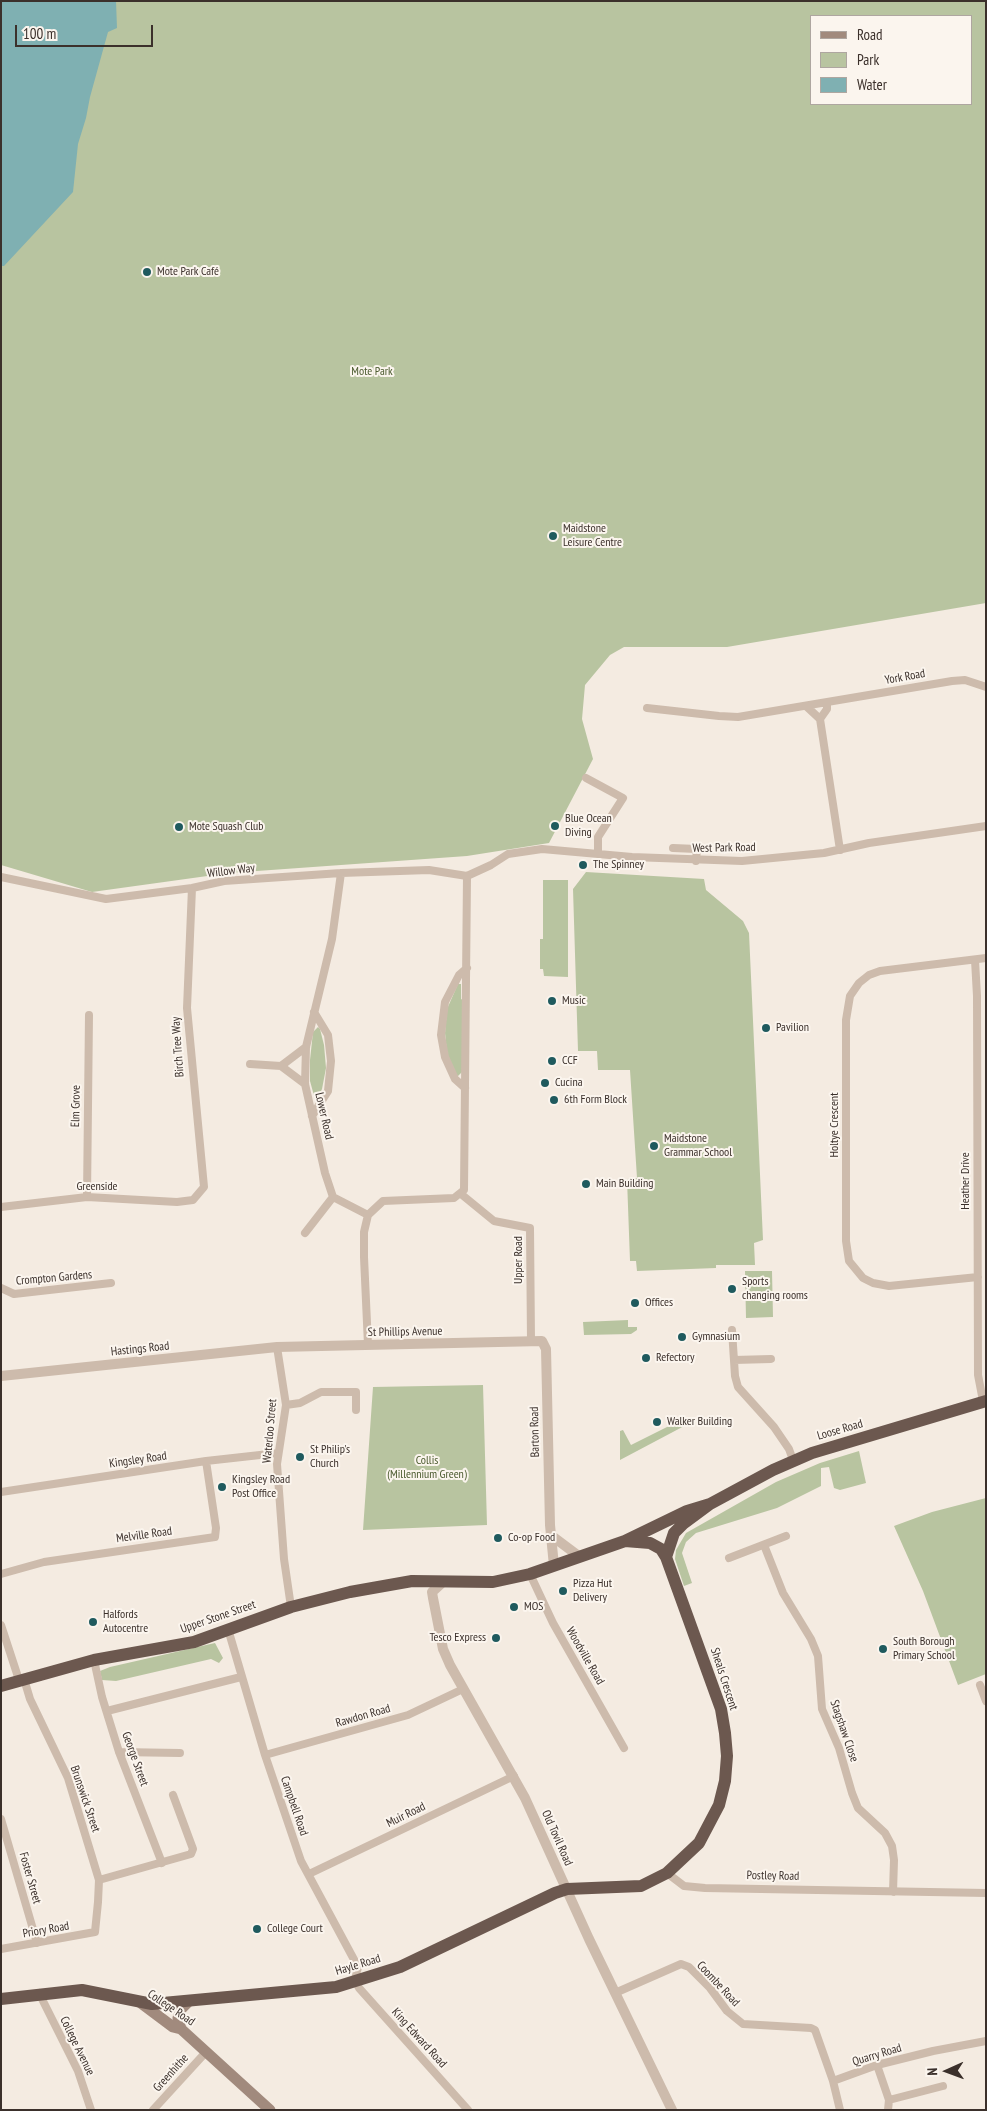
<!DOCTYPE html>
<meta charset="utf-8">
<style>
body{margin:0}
#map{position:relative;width:987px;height:2111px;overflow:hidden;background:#f4ebe1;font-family:"PT Sans Narrow",sans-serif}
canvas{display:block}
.frame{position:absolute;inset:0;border:2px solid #3b302b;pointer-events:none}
.legend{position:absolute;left:810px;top:15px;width:162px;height:90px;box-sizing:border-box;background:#fbf5ee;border:1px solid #aea6a0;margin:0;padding:6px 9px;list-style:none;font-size:15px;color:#3b302b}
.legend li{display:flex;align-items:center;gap:10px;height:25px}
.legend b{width:25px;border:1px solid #aea6a0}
.north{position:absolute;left:922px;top:2046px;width:50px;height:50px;-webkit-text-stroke:4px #fbf5ee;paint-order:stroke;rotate:268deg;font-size:14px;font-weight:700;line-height:20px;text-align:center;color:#3b302b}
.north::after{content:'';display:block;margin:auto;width:18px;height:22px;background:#3b302b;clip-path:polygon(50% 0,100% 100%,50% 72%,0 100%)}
.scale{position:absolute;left:15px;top:25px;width:138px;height:22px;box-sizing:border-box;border:2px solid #3b302b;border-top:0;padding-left:6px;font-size:15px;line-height:18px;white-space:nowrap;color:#3b302b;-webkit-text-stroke:4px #fbf5ee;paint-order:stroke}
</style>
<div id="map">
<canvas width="987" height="2111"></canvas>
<div class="frame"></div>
<ul class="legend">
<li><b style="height:6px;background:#a18a7d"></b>Road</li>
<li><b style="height:14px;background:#b8c4a0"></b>Park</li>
<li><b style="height:14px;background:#7fb0b2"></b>Water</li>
</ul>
<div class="north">N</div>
<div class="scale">100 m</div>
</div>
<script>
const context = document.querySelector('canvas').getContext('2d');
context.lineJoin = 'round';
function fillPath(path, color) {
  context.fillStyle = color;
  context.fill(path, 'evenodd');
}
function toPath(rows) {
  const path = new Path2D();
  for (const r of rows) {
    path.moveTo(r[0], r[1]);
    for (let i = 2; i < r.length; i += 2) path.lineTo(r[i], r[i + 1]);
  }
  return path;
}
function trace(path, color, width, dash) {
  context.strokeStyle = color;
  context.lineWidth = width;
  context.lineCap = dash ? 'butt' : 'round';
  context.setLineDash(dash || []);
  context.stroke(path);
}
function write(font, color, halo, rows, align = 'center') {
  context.font = font + ' "PT Sans Narrow",sans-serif';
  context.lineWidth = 4;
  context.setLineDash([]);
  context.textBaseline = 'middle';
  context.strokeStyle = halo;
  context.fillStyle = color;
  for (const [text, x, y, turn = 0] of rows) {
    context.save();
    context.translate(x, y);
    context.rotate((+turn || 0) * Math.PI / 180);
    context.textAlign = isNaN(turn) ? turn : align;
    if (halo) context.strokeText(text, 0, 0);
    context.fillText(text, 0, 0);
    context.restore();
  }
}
const green = toPath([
 [1,1,986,1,986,603,727,647,624,647,610,655,585,685,582,719,593,759,549,843,467,856,229,873,92,892,1,865],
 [811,16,971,16,971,104,811,104],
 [586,872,704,879,706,890,743,921,749,933,763,1240,754,1243,755,1265,716,1265,716,1268,637,1271,636,1261,630,1261,627,1179,637,1178,630,1070,598,1070,597,1051,578,1051,573,889],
 [543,880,568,880,568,977,544,976,543,969,540,969,540,939,543,939],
 [458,984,461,984,461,999,463,1000,462,1072,458,1076,455,1075,447,1053,445,1033,447,1009],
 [318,1027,320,1029,324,1045,326,1068,322,1089,316,1103,310,1081,310,1060,313,1032],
 [745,1271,772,1271,773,1317,746,1318],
 [628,1320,628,1327,637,1327,637,1330,631,1334,584,1335,583,1322],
 [483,1385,487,1525,363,1530,373,1387],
 [685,1418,688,1424,620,1460,620,1431,623,1430,631,1445],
 [859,1451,866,1483,840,1490,834,1488,829,1467,821,1468,821,1486,777,1508,696,1533,686,1542,682,1553,692,1583,684,1586,675,1559,676,1550,686,1533,776,1482,820,1463],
 [986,1498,986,1674,958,1685,923,1591,894,1526,932,1512],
 [215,1643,223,1658,219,1663,211,1659,116,1681,102,1680,100,1671,110,1667]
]);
const water = toPath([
 [1,1,116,1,117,28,108,32,90,97,86,118,78,144,73,192,4,266,1,266]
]);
const minor = toPath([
 [806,706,820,719,840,850],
 [647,708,719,716,738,717,952,681,965,680,986,687],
 [820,719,827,709,827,703],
 [586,778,623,798,598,837,598,854],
 [673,848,697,849,696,861],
 [341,873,332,939,306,1047,305,1084,325,1173,333,1197,368,1215],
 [467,876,491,865,508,854,542,849,632,857,742,861,824,853,869,843,986,826],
 [1,877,106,899,192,888,224,881,341,873,429,870,467,876],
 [975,960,977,996,978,1375,983,1401],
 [250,1064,281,1066,305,1084],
 [281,1066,306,1047],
 [465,1088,455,1079,445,1057,441,1035,445,1002,459,975,467,968],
 [312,1116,328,1091,331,1061,328,1035,314,1012],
 [461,1194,494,1221,530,1228,531,1341],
 [87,1197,89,1015],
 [1,1207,87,1197,177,1202,193,1200,204,1187,187,1008,192,888],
 [305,1233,333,1197],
 [978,1277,889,1286,873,1283,863,1278,849,1261,846,1241,846,1020,850,996,859,983,869,975,880,971,986,958],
 [1,1288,14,1294,111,1283],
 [732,1330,735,1376,738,1387,774,1427,789,1449,793,1460],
 [368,1345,364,1257,364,1232,368,1215,383,1201,454,1198,464,1190,467,876],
 [277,1347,286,1405,277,1464,284,1559,291,1607],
 [734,1360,771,1359],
 [286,1405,300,1403,321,1392,356,1392,356,1410],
 [1,1492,206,1461,278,1453],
 [764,1545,783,1593,811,1639,818,1656,822,1709,839,1748,852,1793,858,1808,885,1833,892,1846,894,1860,893,1892],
 [729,1558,786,1536],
 [1,1574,44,1562,215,1537,216,1528,206,1461],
 [530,1574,553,1623,624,1748],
 [1,1625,19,1680],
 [228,1629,265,1755,301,1861,358,1967,355,1980,359,1988,468,2110],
 [94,1660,102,1697,119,1752,162,1863],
 [980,1685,986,1701],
 [107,1711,241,1677],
 [119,1752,180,1753],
 [265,1755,408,1715,463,1689],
 [1,1819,37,1943],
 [667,1873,684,1886,705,1888,986,1893],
 [309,1874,514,1776],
 [99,1880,191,1854,193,1849,173,1795],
 [1,1949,95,1932,98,1902,99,1880,68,1778,30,1699,24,1679],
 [39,1993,78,2071,91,2110],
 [615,1993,681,1964,689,1967,710,1988,727,2011,743,2024,811,2028,815,2030,833,2081,840,2110],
 [877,2065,889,2100,888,2110],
 [833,2081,877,2065,933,2051,986,2041],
 [889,2100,943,2086],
 [153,2110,206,2052]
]);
const tertiary = toPath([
 [1,1376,277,1347,542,1341,546,1349,550,1525,554,1566],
 [552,1536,580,1557],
 [444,1581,432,1592,433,1598,443,1649,450,1665,525,1798,589,1939,672,2110]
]);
const secondary = toPath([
 [141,2003,173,2027,181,2029,270,2110],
 [181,2029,178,2018,180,2010,189,2001]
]);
const trunk = toPath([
 [666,1557,674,1533,683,1524,710,1504,773,1470,812,1453,986,1401],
 [1,1686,94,1660,194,1642,291,1607,350,1592,412,1581,493,1582,530,1574,625,1541,687,1511,710,1504],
 [1,1999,82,1990,152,2004,336,1987,400,1967,555,1893,567,1889,641,1886,667,1873,699,1843,719,1805,725,1781,727,1756,725,1733,721,1709,666,1557,661,1549,650,1543,625,1541]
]);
const markers = [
 [147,272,5,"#1f5a5e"],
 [553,536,5,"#1f5a5e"],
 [555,826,5,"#1f5a5e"],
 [179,827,5,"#1f5a5e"],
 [583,865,5,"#1f5a5e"],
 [552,1001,5,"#1f5a5e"],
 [766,1028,5,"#1f5a5e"],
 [552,1061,5,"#1f5a5e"],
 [545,1083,5,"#1f5a5e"],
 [554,1100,5,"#1f5a5e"],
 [654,1146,5,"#1f5a5e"],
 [586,1184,5,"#1f5a5e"],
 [732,1289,5,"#1f5a5e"],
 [635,1303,5,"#1f5a5e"],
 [682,1337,5,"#1f5a5e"],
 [646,1358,5,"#1f5a5e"],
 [657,1422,5,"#1f5a5e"],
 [300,1457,5,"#1f5a5e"],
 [222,1487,5,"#1f5a5e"],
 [498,1538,5,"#1f5a5e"],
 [563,1591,5,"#1f5a5e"],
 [514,1607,5,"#1f5a5e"],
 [93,1622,5,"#1f5a5e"],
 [496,1638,5,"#1f5a5e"],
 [883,1649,5,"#1f5a5e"],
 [257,1929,5,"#1f5a5e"]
];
const poiNames = [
 ["Mote Park Café",157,272],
 ["Maidstone",563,529],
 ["Leisure Centre",563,543],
 ["Blue Ocean",565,819],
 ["Diving",565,833],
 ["Mote Squash Club",189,827],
 ["The Spinney",593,865],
 ["Music",562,1001],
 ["Pavilion",776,1028],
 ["CCF",562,1061],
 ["Cucina",555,1083],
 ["6th Form Block",564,1100],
 ["Maidstone",664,1139],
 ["Grammar School",664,1153],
 ["Main Building",596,1184],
 ["Sports",742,1282],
 ["changing rooms",742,1296],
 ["Offices",645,1303],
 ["Gymnasium",692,1337],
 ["Refectory",656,1358],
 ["Walker Building",667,1422],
 ["St Philip's",310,1450],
 ["Church",310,1464],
 ["Kingsley Road",232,1480],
 ["Post Office",232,1494],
 ["Co-op Food",508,1538],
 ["Pizza Hut",573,1584],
 ["Delivery",573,1598],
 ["MOS",524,1607],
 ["Halfords",103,1615],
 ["Autocentre",103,1629],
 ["Tesco Express",486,1638,"right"],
 ["South Borough",893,1642],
 ["Primary School",893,1656],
 ["College Court",267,1929]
];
const parkNames = [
 ["Mote Park",372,372],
 ["Collis",427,1461],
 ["(Millennium Green)",427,1475]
];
const streetNames = [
 ["York Road",905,677,-10],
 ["West Park Road",724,848,-1],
 ["Willow Way",231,871,-7],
 ["Birch Tree Way",178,1047,-94],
 ["Elm Grove",76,1106,-89],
 ["Lower Road",324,1116,77],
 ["Holtye Crescent",835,1125,-90],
 ["Heather Drive",966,1181,-90],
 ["Greenside",97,1187],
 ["Upper Road",519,1260,-90],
 ["Crompton Gardens",54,1278,-5],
 ["St Phillips Avenue",405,1332,-1],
 ["Hastings Road",140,1349,-6],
 ["Loose Road",840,1430,-16],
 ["Waterloo Street",270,1431,-85],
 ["Barton Road",535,1432,-91],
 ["Kingsley Road",138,1460,-8],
 ["Melville Road",144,1535,-8],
 ["Upper Stone Street",218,1617,-19],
 ["Woodville Road",585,1656,60],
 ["Sheals Crescent",724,1679,72],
 ["Rawdon Road",363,1716,-16],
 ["Stagshaw Close",844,1731,71],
 ["George Street",135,1759,70],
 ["Brunswick Street",85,1799,71],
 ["Campbell Road",294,1806,71],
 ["Muir Road",406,1815,-26],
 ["Old Tovil Road",557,1838,66],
 ["Postley Road",773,1876,1],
 ["Foster Street",30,1878,74],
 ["Priory Road",46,1930,-10],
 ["Hayle Road",358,1965,-17],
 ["Coombe Road",718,1984,47],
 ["College Road",171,2008,34],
 ["King Edward Road",419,2038,48],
 ["College Avenue",77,2046,64],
 ["Quarry Road",877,2055,-17],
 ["Greenhithe",171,2073,-48]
];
fillPath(green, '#b8c4a0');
fillPath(water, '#7fb0b2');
trace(minor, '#cdbbac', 8);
trace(tertiary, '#cdbbac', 10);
trace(secondary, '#a18a7d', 11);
trace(trunk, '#6c584f', 12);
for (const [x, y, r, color] of markers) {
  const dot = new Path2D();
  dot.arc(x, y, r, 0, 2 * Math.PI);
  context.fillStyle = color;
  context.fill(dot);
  trace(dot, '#fbf5ee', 2);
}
write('12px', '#3b302b', '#fbf5ee', poiNames, 'left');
write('12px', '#4a5a2e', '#fbf5ee', parkNames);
write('12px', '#3b302b', '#fbf5ee', streetNames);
</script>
